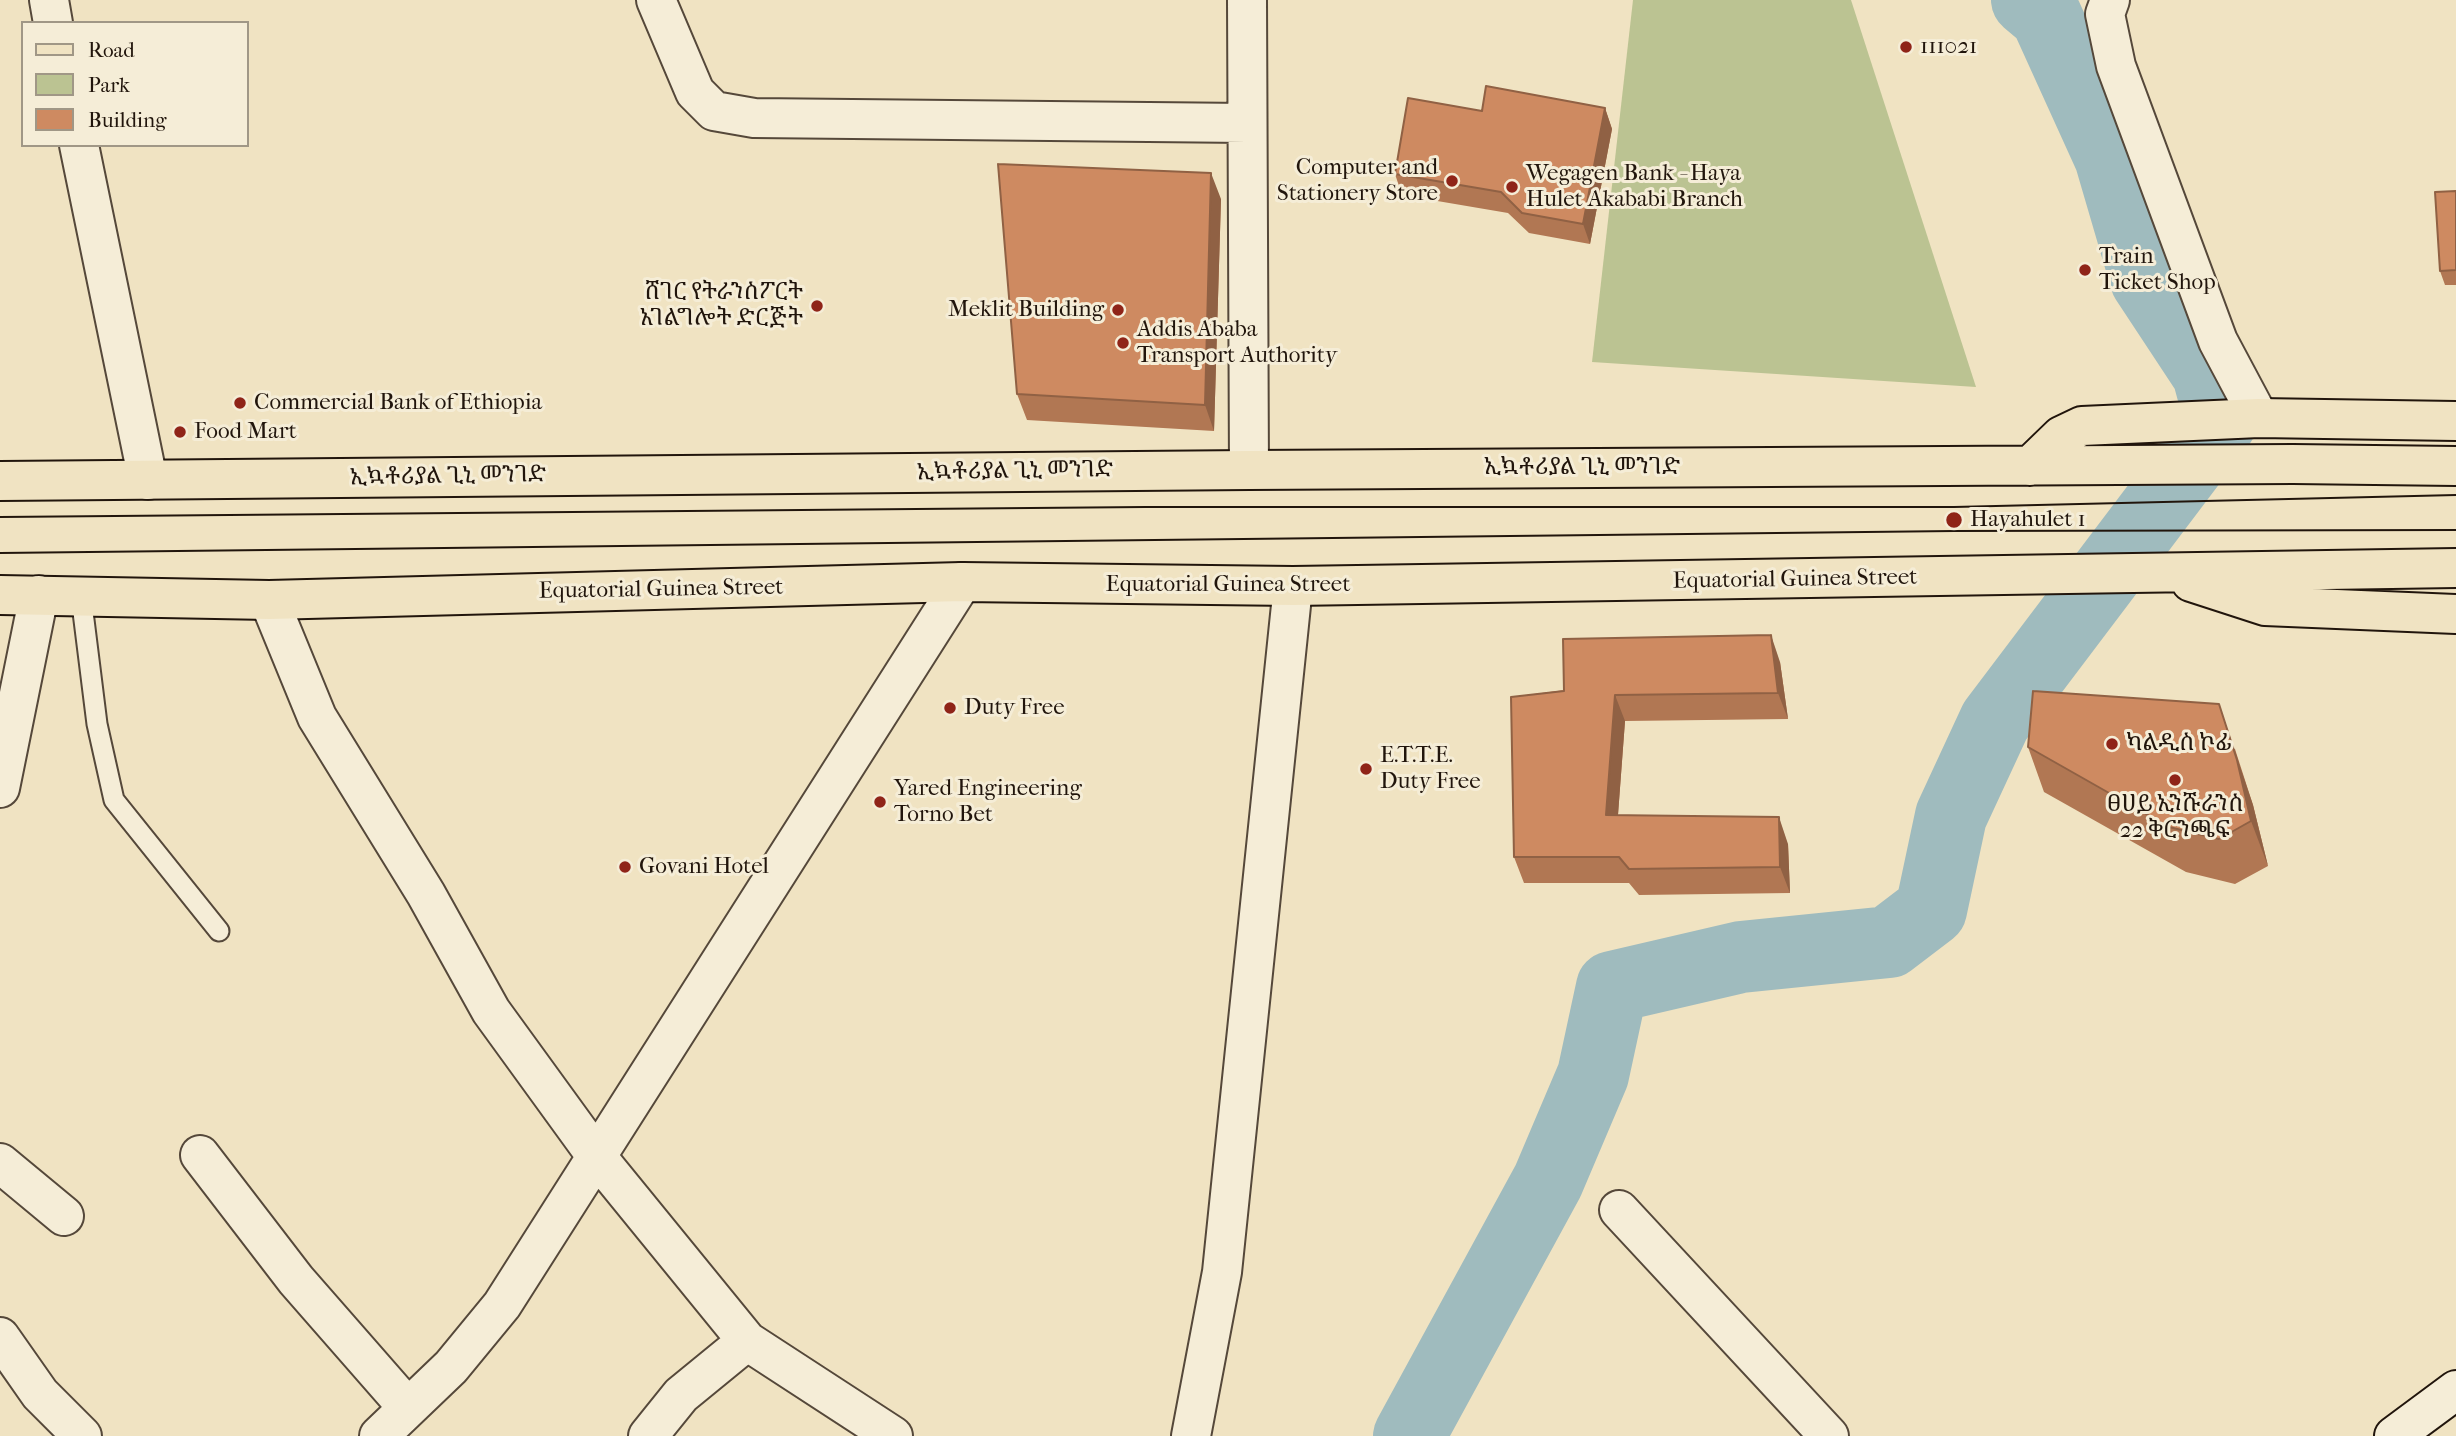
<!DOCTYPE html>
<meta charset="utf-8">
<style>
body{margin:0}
#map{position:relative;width:2456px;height:1436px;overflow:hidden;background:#f0e3c2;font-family:"IM FELL French Canon",serif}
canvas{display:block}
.legend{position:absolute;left:21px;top:21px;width:228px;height:126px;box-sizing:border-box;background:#f5edd7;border:2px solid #a09786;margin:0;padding:9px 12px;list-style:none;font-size:21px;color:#21150c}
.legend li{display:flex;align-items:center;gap:14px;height:35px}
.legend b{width:35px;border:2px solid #a09786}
</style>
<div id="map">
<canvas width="2456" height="1436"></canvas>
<ul class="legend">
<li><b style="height:9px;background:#f0e3c2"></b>Road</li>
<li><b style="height:19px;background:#bbc392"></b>Park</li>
<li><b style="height:19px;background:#ce8a61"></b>Building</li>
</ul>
</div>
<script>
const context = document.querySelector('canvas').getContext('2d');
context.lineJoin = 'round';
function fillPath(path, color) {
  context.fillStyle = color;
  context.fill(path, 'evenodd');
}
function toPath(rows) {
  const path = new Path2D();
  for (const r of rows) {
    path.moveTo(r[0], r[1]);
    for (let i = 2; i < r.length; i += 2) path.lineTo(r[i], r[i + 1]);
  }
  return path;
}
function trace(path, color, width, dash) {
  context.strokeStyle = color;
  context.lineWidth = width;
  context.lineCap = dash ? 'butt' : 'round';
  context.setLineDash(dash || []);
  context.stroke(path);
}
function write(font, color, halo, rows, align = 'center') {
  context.font = font + ' "IM FELL French Canon","Noto Serif Ethiopic",serif';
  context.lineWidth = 6;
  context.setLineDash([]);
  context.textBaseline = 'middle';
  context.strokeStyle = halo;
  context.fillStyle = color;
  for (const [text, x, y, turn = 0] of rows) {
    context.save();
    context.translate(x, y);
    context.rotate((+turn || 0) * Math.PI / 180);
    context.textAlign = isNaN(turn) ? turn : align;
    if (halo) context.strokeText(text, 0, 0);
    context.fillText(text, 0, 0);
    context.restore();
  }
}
const green = toPath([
 [1633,0,1851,0,1976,387,1592,362]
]);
const river = toPath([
 [1409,1436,1548,1181,1593,1075,1612,987,1741,957,1889,942,1931,910,1951,816,1995,721,2221,422,2208,374,2146,280,2110,157,2046,16,2027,0]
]);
const lane = toPath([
 [81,596,97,724,114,800,219,931]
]);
const street = toPath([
 [49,0,53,23],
 [656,0,695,92,714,111,754,118,1247,123],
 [1247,0,1249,470],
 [2110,0,2105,14,2116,66,2218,341,2259,418],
 [79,145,148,480],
 [269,600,317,717,426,894,491,1011,597,1157,747,1341,893,1436],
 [0,788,39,595],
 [200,1155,296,1280,408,1408],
 [0,1163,64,1216],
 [1619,1210,1829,1436],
 [0,1337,40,1394,82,1436],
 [379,1436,451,1367,502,1305,962,582],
 [648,1436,681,1395,747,1341],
 [1191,1436,1222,1272,1293,586]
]);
const secondary = toPath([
 [2394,1436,2456,1390]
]);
const primary = toPath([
 [2030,466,2061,436,2082,426,2259,418,2456,421],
 [0,481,1249,470,2293,464,2456,466],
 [2191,582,2265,606,2456,614],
 [0,595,269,600,962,582,1293,586,2456,568]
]);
const tram = toPath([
 [0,517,1145,507,1954,507,2456,495],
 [0,553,1954,531,2456,530]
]);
const wall = toPath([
 [1605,108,1612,129,1590,244,1529,233,1508,213,1402,195,1395,174,1482,111],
 [2456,191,2456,285,2445,285,2440,271],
 [1221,199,1214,431,1027,420,1017,394],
 [1780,662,1788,719,1625,721,1618,815,1788,844,1790,893,1639,895,1629,883,1524,883,1514,857,1511,697],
 [2028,747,2235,749,2253,805,2268,866,2235,884,2186,872,2044,792]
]);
const shadedWall = toPath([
 [1605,108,1612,129,1590,244,1583,224],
 [1211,173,1221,199,1214,431,1205,405],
 [1771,635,1780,662,1788,719,1778,693],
 [1615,695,1625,721,1616,841,1606,815],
 [2219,704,2253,805,2268,866,2251,821],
 [1779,817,1788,844,1790,893,1780,867]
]);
const building = toPath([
 [1486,86,1605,108,1583,224,1522,213,1501,192,1395,174,1408,98,1482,111,1486,86],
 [998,164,1211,173,1205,405,1017,394,998,164],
 [2456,191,2456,270,2440,271,2435,192,2456,191],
 [1771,635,1778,693,1615,695,1606,815,1779,817,1780,867,1629,869,1619,857,1514,857,1511,697,1564,691,1563,639,1771,635],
 [2033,691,2219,704,2237,760,2251,821,2219,839,2169,827,2028,747,2033,691]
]);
const markers = [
 [1906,47,7,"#8f2418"],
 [1452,181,7,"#8f2418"],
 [1512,187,7,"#8f2418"],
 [2085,270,7,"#8f2418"],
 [817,306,7,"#8f2418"],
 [1118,310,7,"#8f2418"],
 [1123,343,7,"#8f2418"],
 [240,403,7,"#8f2418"],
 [180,432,7,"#8f2418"],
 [1954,520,9,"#8f2418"],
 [950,708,7,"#8f2418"],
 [2112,744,7,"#8f2418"],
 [1366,769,7,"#8f2418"],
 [2175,780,7,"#8f2418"],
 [880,802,7,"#8f2418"],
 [625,867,7,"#8f2418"]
];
const poiNames = [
 ["111021",1920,47],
 ["Computer and",1438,168,"right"],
 ["Stationery Store",1438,194,"right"],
 ["Wegagen Bank - Haya",1526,174],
 ["Hulet Akababi Branch",1526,200],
 ["Train",2099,257],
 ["Ticket Shop",2099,283],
 ["ሸገር የትራንስፖርት",803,293,"right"],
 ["አገልግሎት ድርጅት",803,319,"right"],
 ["Meklit Building",1104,310,"right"],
 ["Addis Ababa",1137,330],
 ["Transport Authority",1137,356],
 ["Commercial Bank of Ethiopia",254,403],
 ["Food Mart",194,432],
 ["Hayahulet 1",1970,520],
 ["Duty Free",964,708],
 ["ካልዲስ ኮፊ",2126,744],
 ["E.T.T.E.",1380,756],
 ["Duty Free",1380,782],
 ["Yared Engineering",894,789],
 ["Torno Bet",894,815],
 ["ፀሀይ ኢንሹራንስ",2175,805,"center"],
 ["22 ቅርንጫፍ",2175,831,"center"],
 ["Govani Hotel",639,867]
];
const streetNames = [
 ["ኢኳቶሪያል ጊኒ መንገድ",1582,468],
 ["ኢኳቶሪያል ጊኒ መንገድ",1015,472,-1],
 ["ኢኳቶሪያል ጊኒ መንገድ",448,477,-1],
 ["Equatorial Guinea Street",1795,580,-1],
 ["Equatorial Guinea Street",1228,585],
 ["Equatorial Guinea Street",661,590,-1]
];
fillPath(green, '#bbc392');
trace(river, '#9fbbbe', 72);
trace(lane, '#55483a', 23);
trace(street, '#55483a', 42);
trace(secondary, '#21150c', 42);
trace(primary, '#21150c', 42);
trace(lane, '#f5edd7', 19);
trace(street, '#f5edd7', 38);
trace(secondary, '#f5edd7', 38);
trace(primary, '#f0e3c2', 38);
trace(tram, '#21150c', 2);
fillPath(wall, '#b17753');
fillPath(shadedWall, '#906144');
fillPath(building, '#ce8a61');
trace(building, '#906144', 2);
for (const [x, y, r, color] of markers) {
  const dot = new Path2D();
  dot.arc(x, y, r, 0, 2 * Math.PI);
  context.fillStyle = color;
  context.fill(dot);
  trace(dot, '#f5edd7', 2.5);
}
write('23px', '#21150c', '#f5edd7', poiNames, 'left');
write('23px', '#21150c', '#f5edd7', streetNames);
</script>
